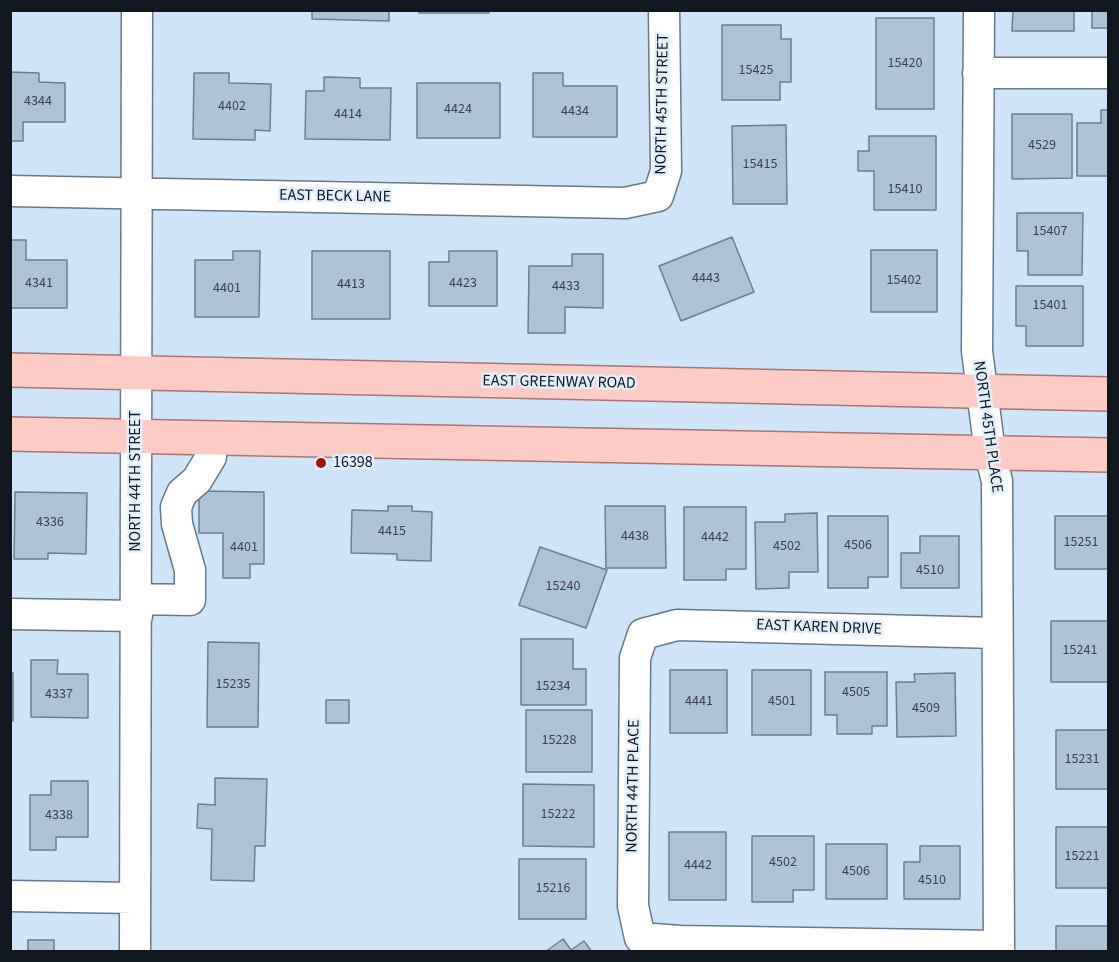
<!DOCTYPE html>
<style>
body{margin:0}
#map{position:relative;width:1119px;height:962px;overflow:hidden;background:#cfe4f8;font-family:"Source Sans 3",sans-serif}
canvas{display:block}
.frame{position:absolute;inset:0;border:12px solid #10171e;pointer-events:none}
</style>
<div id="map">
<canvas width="1119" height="962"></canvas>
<div class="frame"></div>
</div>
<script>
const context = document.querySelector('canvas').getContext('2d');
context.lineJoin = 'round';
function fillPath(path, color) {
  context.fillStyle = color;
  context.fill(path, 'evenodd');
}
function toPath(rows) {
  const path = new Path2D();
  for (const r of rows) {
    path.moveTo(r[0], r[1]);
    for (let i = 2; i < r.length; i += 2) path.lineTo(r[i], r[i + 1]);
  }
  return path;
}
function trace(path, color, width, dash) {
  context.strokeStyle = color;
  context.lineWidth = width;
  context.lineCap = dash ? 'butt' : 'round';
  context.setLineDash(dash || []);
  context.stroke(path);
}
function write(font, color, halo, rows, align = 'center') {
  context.font = font + ' "Source Sans 3",sans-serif';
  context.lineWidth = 5;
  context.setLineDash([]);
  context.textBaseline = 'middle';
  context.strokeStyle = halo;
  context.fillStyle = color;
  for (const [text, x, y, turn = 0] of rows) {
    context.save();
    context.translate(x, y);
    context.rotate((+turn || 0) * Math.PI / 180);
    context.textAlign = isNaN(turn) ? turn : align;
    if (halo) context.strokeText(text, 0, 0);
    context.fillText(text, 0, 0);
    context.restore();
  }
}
const building = toPath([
 [312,10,389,10,389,21,312,19,312,10],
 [419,10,489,10,489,13,419,13,419,10],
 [1013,10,1074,10,1074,31,1012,31,1013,10],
 [1092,10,1108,10,1108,28,1092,28,1092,10],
 [876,18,934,18,934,109,876,109,876,18],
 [722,25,781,25,781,39,791,39,791,82,780,82,780,100,722,100,722,25],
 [10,72,39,73,39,82,65,83,65,122,23,122,23,141,10,141,10,72],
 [194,73,229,73,229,83,271,84,270,131,255,130,255,140,193,139,194,73],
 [533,73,563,73,563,86,617,86,617,137,533,137,533,73],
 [324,77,360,78,360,88,391,88,390,140,305,139,306,91,324,91,324,77],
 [417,83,500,83,500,138,417,138,417,83],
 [1101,110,1108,110,1108,176,1077,176,1077,123,1101,123,1101,110],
 [1012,114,1072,114,1072,178,1012,179,1012,114],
 [786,125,787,204,733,204,732,126,786,125],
 [869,136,936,136,936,210,874,210,874,171,858,171,858,151,869,151,869,136],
 [1017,213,1083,213,1082,275,1028,275,1028,251,1017,251,1017,213],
 [732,237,754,292,681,321,659,266,732,237],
 [10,240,26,240,26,260,67,260,67,308,10,308,10,240],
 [871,250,937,250,937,312,871,312,871,250],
 [233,251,260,251,259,317,195,317,195,260,233,260,233,251],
 [312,251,390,251,390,319,312,319,312,251],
 [449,251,497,251,497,306,429,306,429,262,449,262,449,251],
 [572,254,603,254,603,308,565,307,565,333,528,333,529,266,572,266,572,254],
 [1016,286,1083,286,1083,346,1026,346,1026,326,1016,326,1016,286],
 [199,491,264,492,264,564,250,564,250,578,223,578,223,533,199,533,199,491],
 [15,492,87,493,86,554,48,553,48,559,14,559,15,492],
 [388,506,412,506,412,511,432,512,431,561,397,560,397,554,351,553,352,510,388,511,388,506],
 [605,506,665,506,666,568,606,568,605,506],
 [684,507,746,507,746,569,726,569,726,580,684,580,684,507],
 [817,513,818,572,789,572,789,588,756,589,755,522,785,522,785,514,817,513],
 [828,516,888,516,888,577,868,577,868,588,828,588,828,516],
 [1055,516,1108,516,1108,569,1055,569,1055,516],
 [920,536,959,536,959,588,901,588,901,553,920,553,920,536],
 [540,547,607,570,586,628,519,605,540,547],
 [1051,621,1108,621,1108,682,1051,682,1051,621],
 [521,639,573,639,573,669,586,669,586,705,521,705,521,639],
 [208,642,259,643,258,727,207,727,208,642],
 [31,660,58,660,57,674,88,674,88,718,31,717,31,660],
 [670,670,727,670,727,733,670,733,670,670],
 [752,670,811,670,811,735,752,735,752,670],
 [825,672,887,672,887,726,872,726,872,734,837,734,837,715,825,715,825,672],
 [10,673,13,673,13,721,10,721,10,673],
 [955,673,956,736,897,737,896,682,915,682,914,674,955,673],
 [326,700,349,700,349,723,326,723,326,700],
 [526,710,592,710,592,772,526,772,526,710],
 [1056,730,1108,730,1108,789,1056,789,1056,730],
 [215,778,267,779,265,846,255,846,254,881,211,880,212,829,197,828,198,804,215,805,215,778],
 [51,781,88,781,88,837,56,837,56,850,30,850,30,795,51,795,51,781],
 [523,784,594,785,594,847,523,846,523,784],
 [1056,827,1108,827,1108,888,1056,888,1056,827],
 [669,832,726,832,726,900,669,900,669,832],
 [752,836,814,836,814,890,793,890,793,902,752,902,752,836],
 [826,844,887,844,887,899,826,899,826,844],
 [920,846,960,846,960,899,904,899,904,862,920,862,920,846],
 [519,859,586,859,586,919,519,919,519,859],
 [1056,926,1108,926,1108,952,1056,952,1056,926],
 [563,939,571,950,584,941,592,952,545,952,563,939],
 [28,940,54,940,54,952,28,952,28,940]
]);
const minor = toPath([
 [979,10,977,351,990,453,997,481,999,952],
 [978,73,1108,73],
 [10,191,625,203,658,196,666,171,664,10],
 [136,599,190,600,190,570,177,524,176,507,182,493,197,480,211,457,211,438],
 [10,614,137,616],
 [997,633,677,625,643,634,635,658,633,906,640,938,680,941,999,946],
 [10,896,135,898],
 [135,952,137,10]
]);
const major = toPath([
 [10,370,1108,394],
 [10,434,1108,455]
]);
const markers = [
 [321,463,6,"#a6110f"]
];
const numberNames = [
 ["15420",905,64],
 ["15425",756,71],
 ["4344",38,102],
 ["4402",232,107],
 ["4424",458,110],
 ["4434",575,112],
 ["4414",348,115],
 ["4529",1042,146],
 ["15415",760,165],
 ["15410",905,190],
 ["15407",1050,232],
 ["4443",706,279],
 ["15402",904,281],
 ["4341",39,284],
 ["4423",463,284],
 ["4413",351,285],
 ["4433",566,287],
 ["4401",227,289],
 ["15401",1050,306],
 ["4336",50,523],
 ["4415",392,532],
 ["4438",635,537],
 ["4442",715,538],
 ["15251",1081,543],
 ["4506",858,546],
 ["4502",787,547],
 ["4401",244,548],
 ["4510",930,571],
 ["15240",563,587],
 ["15241",1080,651],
 ["15235",233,685],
 ["15234",553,687],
 ["4505",856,693],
 ["4337",59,695],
 ["4441",699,702],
 ["4501",782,702],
 ["4509",926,709],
 ["15228",559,741],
 ["15231",1082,760],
 ["15222",558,815],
 ["4338",59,816],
 ["15221",1082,857],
 ["4502",783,863],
 ["4442",698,866],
 ["4506",856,872],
 ["4510",932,881],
 ["15216",553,889]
];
const streetNames = [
 ["NORTH 45TH STREET",663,104,-89],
 ["EAST BECK LANE",335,197,1],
 ["EAST GREENWAY ROAD",559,383,1],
 ["NORTH 45TH PLACE",987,427,82],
 ["NORTH 44TH STREET",136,481,-90],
 ["EAST KAREN DRIVE",819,628,2],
 ["NORTH 44TH PLACE",634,786,-89]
];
const poiNames = [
 ["16398",333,463]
];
fillPath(building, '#afc3d7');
trace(building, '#6c7f91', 1.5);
trace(minor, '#66798a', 33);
trace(major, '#a97671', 36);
trace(minor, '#fff', 30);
trace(major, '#fdcbc5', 33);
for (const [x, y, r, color] of markers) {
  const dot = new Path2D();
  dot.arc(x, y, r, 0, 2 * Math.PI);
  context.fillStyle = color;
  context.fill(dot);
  trace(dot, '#e3f0fc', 2);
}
write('14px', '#38424c', null, numberNames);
write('16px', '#10171e', '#e3f0fc', streetNames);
write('16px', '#10171e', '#e3f0fc', poiNames, 'left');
</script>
